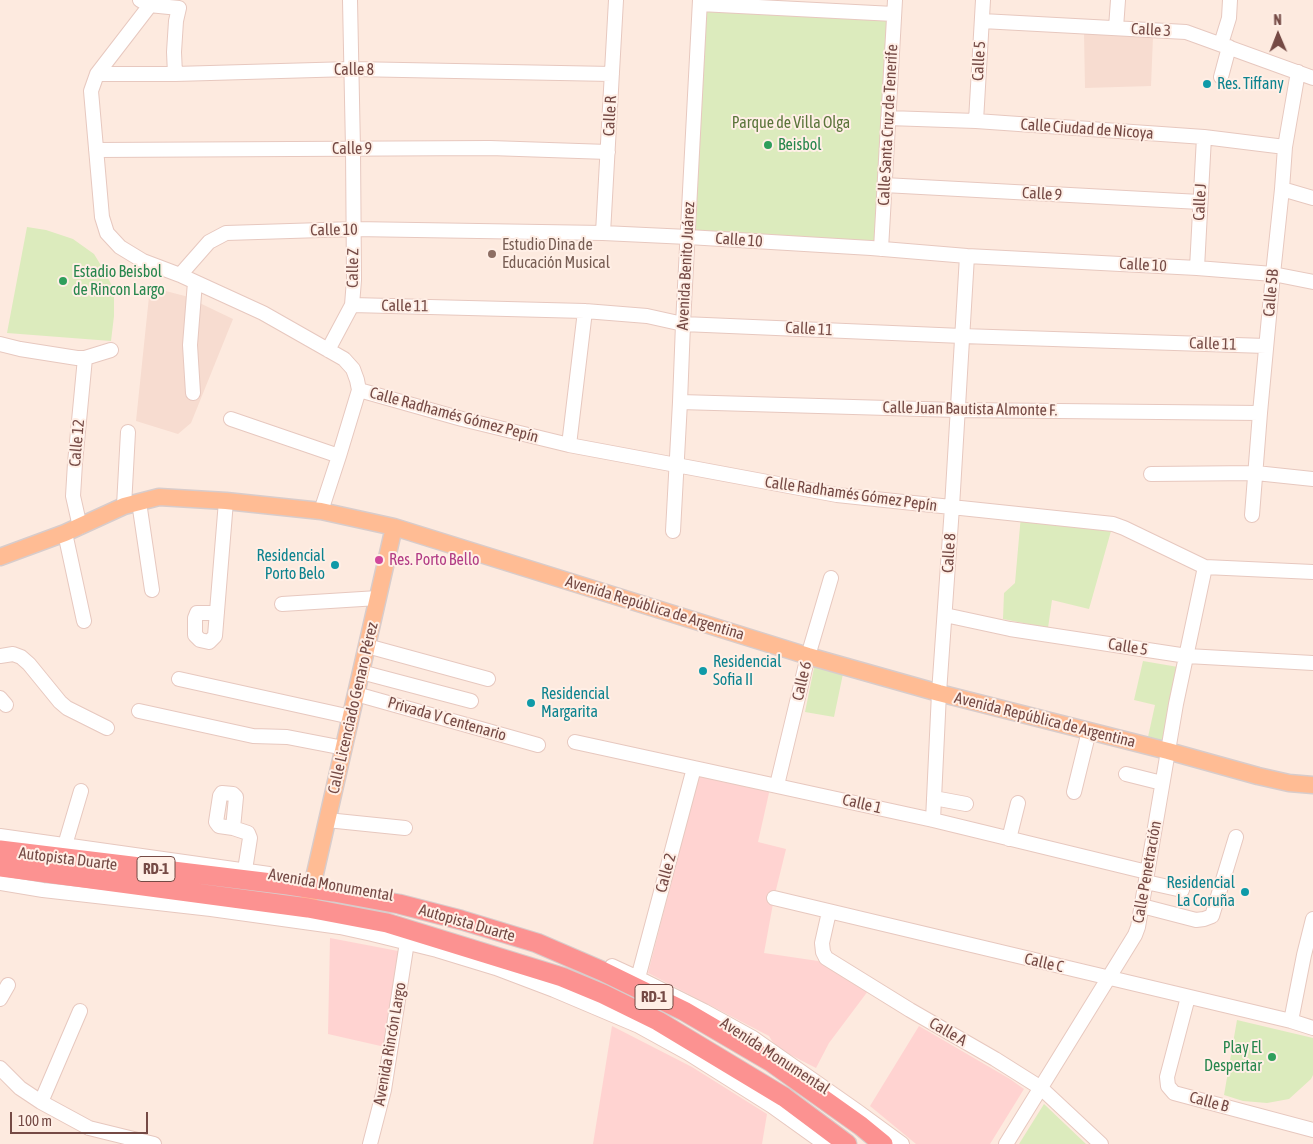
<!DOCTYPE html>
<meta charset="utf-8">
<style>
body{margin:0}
#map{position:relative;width:1313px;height:1144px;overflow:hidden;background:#fdeadf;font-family:"Asap Condensed",sans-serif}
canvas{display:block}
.north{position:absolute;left:1253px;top:10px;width:50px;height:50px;-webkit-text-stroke:4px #ffefe6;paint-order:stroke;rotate:359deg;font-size:14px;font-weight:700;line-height:20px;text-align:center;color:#754a45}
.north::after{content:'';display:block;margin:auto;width:18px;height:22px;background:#754a45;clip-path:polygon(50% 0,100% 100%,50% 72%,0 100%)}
.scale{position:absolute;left:10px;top:1112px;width:138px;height:22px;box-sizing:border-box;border:2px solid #754a45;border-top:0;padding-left:6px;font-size:15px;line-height:18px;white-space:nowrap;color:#754a45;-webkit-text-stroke:4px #ffefe6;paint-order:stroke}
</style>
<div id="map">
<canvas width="1313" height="1144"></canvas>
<div class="north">N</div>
<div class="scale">100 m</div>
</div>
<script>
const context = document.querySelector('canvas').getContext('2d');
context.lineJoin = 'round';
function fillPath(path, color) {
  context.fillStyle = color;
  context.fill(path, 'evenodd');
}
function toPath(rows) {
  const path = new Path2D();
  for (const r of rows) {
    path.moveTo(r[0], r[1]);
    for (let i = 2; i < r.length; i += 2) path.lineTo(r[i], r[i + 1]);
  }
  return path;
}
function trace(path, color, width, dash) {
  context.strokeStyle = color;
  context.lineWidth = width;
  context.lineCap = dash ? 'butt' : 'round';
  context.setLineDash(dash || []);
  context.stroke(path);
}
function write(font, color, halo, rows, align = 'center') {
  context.font = font + ' "Asap Condensed",sans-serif';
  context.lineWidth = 4;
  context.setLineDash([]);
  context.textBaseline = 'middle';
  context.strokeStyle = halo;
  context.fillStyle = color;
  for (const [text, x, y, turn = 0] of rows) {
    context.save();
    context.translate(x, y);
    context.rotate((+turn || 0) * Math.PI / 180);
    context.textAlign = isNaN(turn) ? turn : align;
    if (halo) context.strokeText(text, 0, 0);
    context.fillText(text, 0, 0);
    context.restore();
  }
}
const residential = toPath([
 [1084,33,1153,37,1151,86,1085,88],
 [150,287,185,296,233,319,191,423,178,434,136,421]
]);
const commercial = toPath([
 [699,774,771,784,758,842,786,849,774,898,764,953,818,961,868,991,829,1043,816,1068,779,1049,772,1041,769,1036,648,973],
 [330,938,398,951,398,956,385,1047,328,1034],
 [612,1026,692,1067,767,1114,762,1144,593,1144],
 [919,1026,1010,1079,1024,1089,990,1144,916,1144,870,1106]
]);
const green = toPath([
 [700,4,894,14,881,249,688,237],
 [27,227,46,230,73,239,94,254,105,272,114,290,114,316,111,341,7,333],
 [1021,515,1113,524,1089,609,1052,600,1048,628,1003,619,1004,593,1015,583],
 [1143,661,1178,667,1164,741,1148,737,1155,705,1134,700],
 [815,663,844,669,834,717,805,712],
 [1237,1020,1313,1038,1313,1075,1311,1079,1289,1099,1267,1103,1243,1101,1224,1095],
 [1044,1104,1086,1144,1019,1144]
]);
const minor = toPath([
 [140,0,149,5,179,8],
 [154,0,97,74,91,91,102,217,107,233,120,247,143,261,180,275,263,313,344,359,353,369,357,380,359,390,339,456,321,511],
 [700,4,894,14],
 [982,21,1186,32,1313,78],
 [1116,28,1118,0],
 [1221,44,1229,18,1230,0],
 [97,74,175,74,351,69,612,74],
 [175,74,174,52,176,21,179,8],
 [1221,77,1229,47],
 [888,118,976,121,1204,137,1285,147],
 [976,121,983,0],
 [96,150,490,148,608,152],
 [884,185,1200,202],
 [1282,189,1313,198],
 [603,233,616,0],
 [881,249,895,0],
 [1197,268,1204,137],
 [180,275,209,242,226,233,354,229,603,233,688,237,871,248,967,256,1197,268,1273,274,1313,282],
 [352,305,585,311,647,316,683,324,962,336,1266,346],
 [0,344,20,349,77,358,85,358,111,350],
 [328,350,352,305,354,280,353,149,350,0],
 [359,390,462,419,569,445,837,495,1113,524,1124,528,1205,567,1313,572],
 [193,393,190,345,195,282],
 [680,402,957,410,1260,413],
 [231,419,339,456],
 [569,445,585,311],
 [1151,474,1256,473,1313,479],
 [139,502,152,590],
 [124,506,128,432],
 [1252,515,1260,413,1273,274,1282,189,1285,147,1298,72],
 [80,527,73,496,75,463,85,358],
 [673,531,680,402,683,324,700,0],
 [65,533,84,621],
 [282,604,378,598],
 [217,613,197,613,195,618,195,635,200,640,209,642,215,636,226,501],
 [945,615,1010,629,1187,656,1313,663],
 [367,646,488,679],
 [0,656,13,654,21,657,29,664,60,702,67,708,107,728],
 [361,672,471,701],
 [179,679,351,717],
 [356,694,538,745],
 [0,698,6,705],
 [139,711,253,736,287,737,344,748],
 [575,742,933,820,1147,872],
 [1126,774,1162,783],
 [777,785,808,656,831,578],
 [1074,792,1089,731],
 [934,798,966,804],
 [327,820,405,828],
 [933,820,939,693,952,507,967,256],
 [233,828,219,826,216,822,220,796,222,793,233,794,236,797,233,828,248,833,250,838,245,870],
 [0,836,269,874],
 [1009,839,1018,803],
 [65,845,81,791],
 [1146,882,1182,890],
 [0,883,43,890,211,909,340,927,372,934,437,950,496,968,554,990,639,1026,688,1053,772,1106,825,1144],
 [774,898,1291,1021,1313,1028],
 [1142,906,1196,920,1204,919,1212,916,1236,837],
 [829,912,822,943,823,952,826,958,910,1010,995,1059,1041,1088,1101,1144],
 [612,966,638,978,704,1011,753,1038,857,1111,902,1144],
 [638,978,694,768],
 [1188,997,1167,1077,1168,1086,1174,1093,1313,1130],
 [0,999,8,985],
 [1291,1021,1304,955,1313,919],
 [0,1068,20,1088,41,1102,89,1128,154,1144],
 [41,1102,80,1011],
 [370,1144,384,1090,407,942],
 [1006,1144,1135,935,1138,927,1176,704,1205,567]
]);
const major = toPath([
 [0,557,65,533,124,506,159,497,226,501,321,511,394,527,808,656,939,693,1168,751,1258,776,1289,783,1313,785],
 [309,900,394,527]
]);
const highway = toPath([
 [0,850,288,885,334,892,399,904,461,920,537,943,602,971,684,1011,771,1062,861,1126,883,1144],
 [0,867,308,908,387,923,562,977,603,994,658,1021,784,1097,847,1144]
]);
const markers = [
 [1207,84,5,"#0f9aa8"],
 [768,145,5,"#2e9e5b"],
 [492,254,5,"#8d6e63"],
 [63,281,5,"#2e9e5b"],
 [379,560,5,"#d1479c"],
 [335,565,5,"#0f9aa8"],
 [703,671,5,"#0f9aa8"],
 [531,703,5,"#0f9aa8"],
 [1245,892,5,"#0f9aa8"],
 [1272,1057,5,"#2e9e5b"]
];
const shields = [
 [156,869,38],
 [654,997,38]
];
const shieldNames = [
 ["RD-1",156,869],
 ["RD-1",654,997]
];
const streetNames = [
 ["Calle 3",1151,30,3],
 ["Calle 5",979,61,-87],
 ["Calle 8",354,70],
 ["Calle R",610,116,-87],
 ["Calle Santa Cruz de Tenerife",888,125,-87],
 ["Calle Ciudad de Nicoya",1087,129,4],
 ["Calle 9",352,149],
 ["Calle 9",1042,194,3],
 ["Calle J",1200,202,-87],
 ["Calle 10",334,230,-1],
 ["Calle 10",739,240,4],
 ["Calle 10",1143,265,3],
 ["Avenida Benito Juárez",686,266,-87],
 ["Calle Z",353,268,-89],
 ["Calle 5B",1271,293,-85],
 ["Calle 11",405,306,1],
 ["Calle 11",809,329,3],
 ["Calle 11",1213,344,2],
 ["Calle Juan Bautista Almonte F.",970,409,1],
 ["Calle Radhamés Gómez Pepín",454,415,15],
 ["Calle 12",77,443,-85],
 ["Calle Radhamés Gómez Pepín",851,494,8],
 ["Calle 8",949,553,-86],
 ["Avenida República de Argentina",655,608,17],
 ["Calle 5",1128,647,9],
 ["Calle 6",802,681,-77],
 ["Calle Licenciado Genaro Pérez",353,708,-77],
 ["Privada V Centenario",447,719,16],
 ["Avenida República de Argentina",1045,720,14],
 ["Calle 1",862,804,13],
 ["Autopista Duarte",68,859,7],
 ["Calle Penetración",1147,872,-80],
 ["Calle 2",666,873,-75],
 ["Avenida Monumental",331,885,10],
 ["Autopista Duarte",467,923,16],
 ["Calle C",1044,963,13],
 ["Calle A",948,1032,30],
 ["Avenida Rincón Largo",390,1044,-80],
 ["Avenida Monumental",775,1056,33],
 ["Calle B",1209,1102,15]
];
const cultureNames = [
 ["Res. Tiffany",1217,84],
 ["Residencial",325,556,"right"],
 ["Porto Belo",325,574,"right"],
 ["Residencial",713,662],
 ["Sofia II",713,680],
 ["Residencial",541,694],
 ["Margarita",541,712],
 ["Residencial",1235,883,"right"],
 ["La Coruña",1235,901,"right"]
];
const parkNames = [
 ["Parque de Villa Olga",791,123]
];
const leisureNames = [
 ["Beisbol",778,145],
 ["Estadio Beisbol",73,272],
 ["de Rincon Largo",73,290],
 ["Play El",1262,1048,"right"],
 ["Despertar",1262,1066,"right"]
];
const educationNames = [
 ["Estudio Dina de",502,245],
 ["Educación Musical",502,263]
];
const hotelNames = [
 ["Res. Porto Bello",389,560]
];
fillPath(residential, '#f7dcd0');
fillPath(commercial, '#ffd3d1');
fillPath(green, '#dcebbd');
trace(minor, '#e7c8bf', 16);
trace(major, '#d8cccb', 19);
trace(highway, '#d8cccb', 21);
trace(minor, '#fff', 14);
trace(major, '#ffbc94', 16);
trace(highway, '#fc9291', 19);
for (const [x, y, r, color] of markers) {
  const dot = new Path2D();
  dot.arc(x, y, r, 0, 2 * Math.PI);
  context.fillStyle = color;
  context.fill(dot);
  trace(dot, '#ffefe6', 2);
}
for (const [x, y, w] of shields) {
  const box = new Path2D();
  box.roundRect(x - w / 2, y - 12.5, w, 25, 4);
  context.fillStyle = '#ffefe6';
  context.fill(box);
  trace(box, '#754a45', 1);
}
write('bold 15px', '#754a45', null, shieldNames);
write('16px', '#754a45', '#ffefe6', streetNames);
write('16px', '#0d838f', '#ffefe6', cultureNames, 'left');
write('16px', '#5b753b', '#ffefe6', parkNames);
write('16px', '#27864d', '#ffefe6', leisureNames, 'left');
write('16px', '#785e54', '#ffefe6', educationNames, 'left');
write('16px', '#b23c85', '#ffefe6', hotelNames, 'left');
</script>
